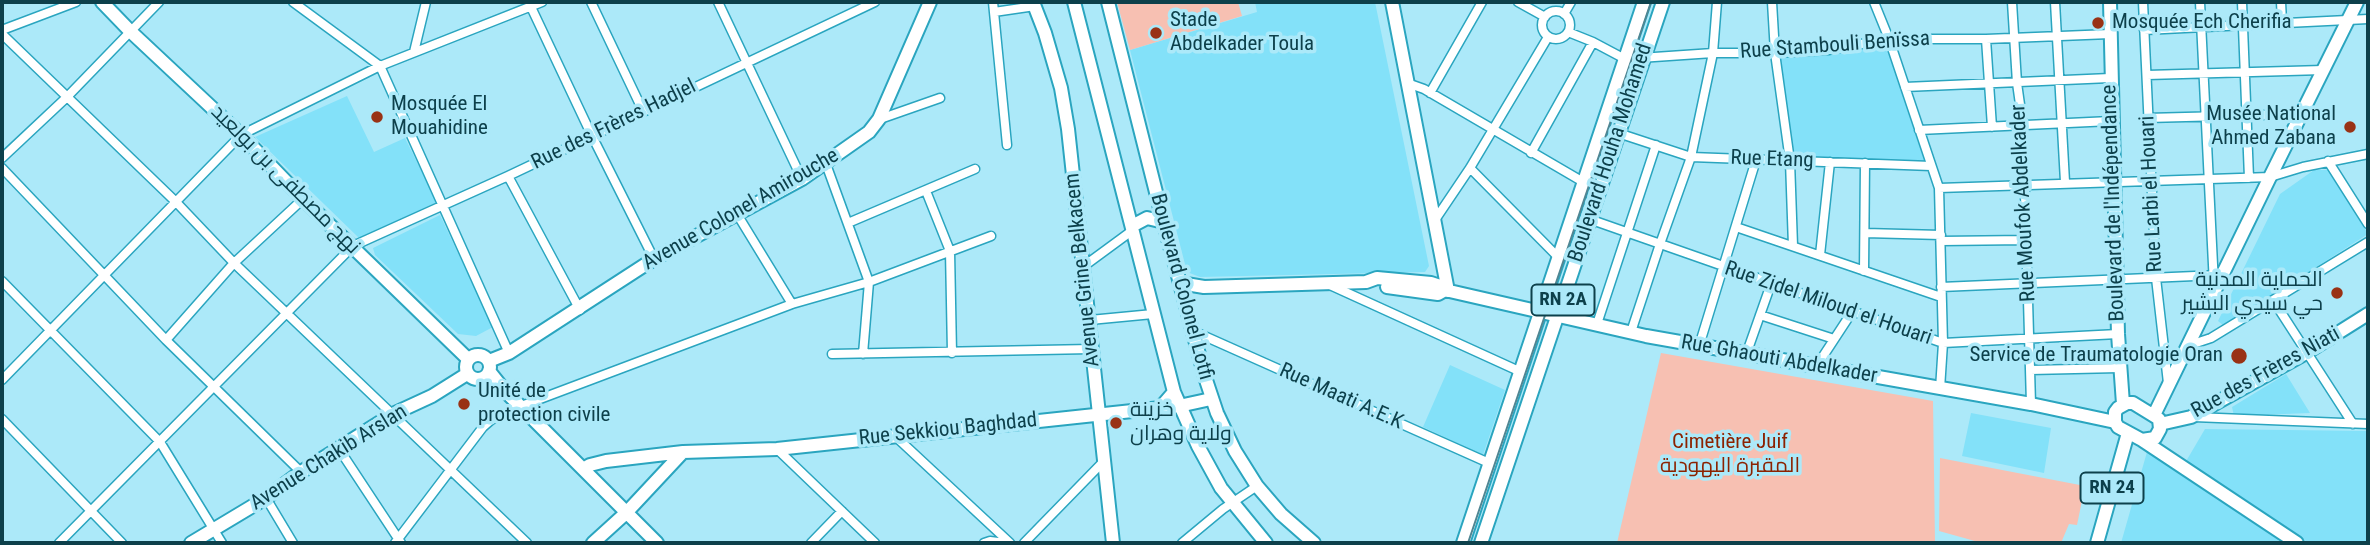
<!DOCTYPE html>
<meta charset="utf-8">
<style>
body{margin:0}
#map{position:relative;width:2370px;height:545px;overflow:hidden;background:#ace9f9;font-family:"Roboto Condensed",sans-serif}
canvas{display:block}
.frame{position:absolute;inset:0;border:4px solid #0d404b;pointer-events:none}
</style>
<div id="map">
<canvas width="2370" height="545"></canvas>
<div class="frame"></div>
</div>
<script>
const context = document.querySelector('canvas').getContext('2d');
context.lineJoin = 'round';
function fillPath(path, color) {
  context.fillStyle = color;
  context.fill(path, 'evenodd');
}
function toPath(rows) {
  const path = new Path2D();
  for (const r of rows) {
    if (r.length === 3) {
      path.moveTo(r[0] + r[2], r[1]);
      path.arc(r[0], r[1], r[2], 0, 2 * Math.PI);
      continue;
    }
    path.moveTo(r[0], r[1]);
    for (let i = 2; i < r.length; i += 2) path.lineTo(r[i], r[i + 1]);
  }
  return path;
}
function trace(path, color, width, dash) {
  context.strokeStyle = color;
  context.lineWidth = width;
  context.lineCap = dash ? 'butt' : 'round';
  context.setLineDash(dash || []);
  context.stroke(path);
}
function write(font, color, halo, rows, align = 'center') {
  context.font = font + ' "Roboto Condensed",Cairo,sans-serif';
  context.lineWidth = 7;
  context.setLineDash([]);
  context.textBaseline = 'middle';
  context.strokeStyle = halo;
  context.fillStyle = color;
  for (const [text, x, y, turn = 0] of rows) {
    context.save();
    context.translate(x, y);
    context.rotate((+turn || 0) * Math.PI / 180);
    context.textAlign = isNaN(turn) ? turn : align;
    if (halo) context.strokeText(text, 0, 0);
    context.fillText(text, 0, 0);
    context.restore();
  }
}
const built = toPath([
 [1255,2,1375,2,1429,266,1425,272,1200,277,1187,272,1130,50,1257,12],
 [1889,39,1931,166,1790,161,1775,53],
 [347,96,374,152,405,138,437,202,359,238,255,137],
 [2314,170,2329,170,2368,234,2224,326,2218,321,2280,194],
 [440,215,493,327,476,336,458,334,375,255,373,248],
 [1450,365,1505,390,1483,455,1423,427],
 [2286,374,2310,413,2234,416,2232,407],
 [1971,413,2051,428,2044,473,1962,456],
 [2205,429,2368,431,2368,543,2309,543,2185,463],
 [2147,452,2278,539,2279,543,2121,543]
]);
const green = toPath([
 [1117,2,1238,2,1242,16,1130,50],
 [1661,353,1933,401,1935,543,1617,543],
 [1940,458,2085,486,2077,525,2069,524,2061,543,1982,543,1939,531]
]);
const street = toPath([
 [293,2,380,66,509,353],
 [591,2,643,111],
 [718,2,802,179],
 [993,2,1007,145],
 [1518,2,1545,17],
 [1772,2,1775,53,1790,161,1793,246],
 [1874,2,1889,39,1939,188,1943,343,1940,389],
 [2012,2,2017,83,2023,126,2031,404],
 [2055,2,2065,182],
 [2143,2,2156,278,2168,383],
 [2200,2,2214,285],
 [2242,2,2249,178],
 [2281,2,2282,22],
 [531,7,592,136,654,259],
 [1556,25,14],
 [994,12,1035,6],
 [1564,14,1571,2],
 [2,30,76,2],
 [2144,30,2368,19],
 [1568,32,1593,42,1625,59,1713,53,1775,53,1828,50,1889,39,1986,39,2110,34],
 [2,34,176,202,234,263,527,543],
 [1986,39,1992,127],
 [414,52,426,2],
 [2147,75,2323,70],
 [1407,83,1424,89,1585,183],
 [1905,87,2110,78],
 [1430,93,1482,2],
 [2147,118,2301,114],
 [880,119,940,98],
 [1919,130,2111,121],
 [1618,133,1691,157,1931,166],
 [1531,153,1593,42],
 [2,158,67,97,159,2],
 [2328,161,2368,224],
 [826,164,869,282,863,354],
 [2,168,166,340,301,472],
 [1470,168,1560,259],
 [508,176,580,310],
 [1939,188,2270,177,2303,167,2368,154],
 [926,191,950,251,952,353],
 [737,214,792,304],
 [1589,219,1943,343,2118,334],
 [1435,220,1470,168,1548,37],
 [848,223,975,169],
 [1736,227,1941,297],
 [1865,233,1941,235],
 [1941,241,2026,240],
 [1820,255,1830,162],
 [1084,266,1133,230],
 [1864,271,1865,163],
 [2,281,160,442,222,543],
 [1330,285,1521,372],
 [1941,287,2218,275],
 [2273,300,2353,424],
 [1760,315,1834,339],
 [1090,320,1153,314],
 [1597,324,1656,145],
 [1193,331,1489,463],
 [1631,332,1660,244,1691,157,1713,53,1717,2],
 [166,340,234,263,303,199],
 [1699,346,1756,160],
 [2187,346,2211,338,2368,242],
 [1747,352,1771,284],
 [832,354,1091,349],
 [1816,367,1852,312],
 [2030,370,2119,368],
 [2,380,241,135,380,66,542,2],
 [2194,417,2368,424],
 [2,419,122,543],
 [895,436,1010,543],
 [339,449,401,543],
 [777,449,875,543],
 [266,498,293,543],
 [59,543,353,246,508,176,875,2],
 [395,543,483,427,491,420,516,408,792,304,869,282,991,236],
 [811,543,842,511],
 [984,543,990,541,1006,543],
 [1024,543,1104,461],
 [1182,543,1223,509,1257,486]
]);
const secondary = toPath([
 [102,2,130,31,241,135,303,199,468,359],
 [1033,2,1045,33,1061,88,1068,129,1113,543],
 [1392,2,1448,291],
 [2110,2,2118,334,2123,404],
 [1180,283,1204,287,1366,282,1377,278,1431,283,1443,287,1445,290,1646,336,2031,404,2115,422],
 [1387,287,1438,294,1445,290],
 [478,367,12],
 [489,361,509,353,654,259,802,179,869,132,879,119,930,2],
 [489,371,505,391,657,543],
 [2127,403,2133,403,2159,419,2160,429,2155,438,2142,440,2118,427,2115,422,2115,412,2118,408,2127,403],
 [2154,415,2270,177,2357,2],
 [2160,424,2191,417,2306,353,2368,314],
 [2142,440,2297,543],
 [583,469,590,465,606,461,683,452,777,449,1179,406,1211,399],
 [191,543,266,498,301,472,393,414,432,396,467,374],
 [593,543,626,513,683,452]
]);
const primary = toPath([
 [1074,2,1174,392,1198,446,1221,488,1266,543],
 [1108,2,1162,216,1205,377,1217,413,1235,451,1257,486,1281,514,1314,543],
 [1132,226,1147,218,1164,222],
 [1161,407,1174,392],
 [1463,543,1644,2],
 [1481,543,1663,2],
 [2097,543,2128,433]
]);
const tram = toPath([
 [1468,543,1651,2]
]);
const markers = [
 [2098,23,7,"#993215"],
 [1156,33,7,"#993215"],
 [377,117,7,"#993215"],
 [2350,127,7,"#993215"],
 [2337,293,7,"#993215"],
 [2239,356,9,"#993215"],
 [464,404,7,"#993215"],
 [1116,423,7,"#993215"]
];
const shields = [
 [1563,300,63],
 [2112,488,63]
];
const shieldNames = [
 ["RN 2A",1563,300],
 ["RN 24",2112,488]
];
const poiNames = [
 ["Stade",1170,21],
 ["Abdelkader Toula",1170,45],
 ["Mosquée Ech Cherifia",2112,23],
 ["Mosquée El",391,105],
 ["Mouahidine",391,129],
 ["Musée National",2336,115,"right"],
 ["Ahmed Zabana",2336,139,"right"],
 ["الحماية المدنية",2323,281,"right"],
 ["حي سيدي البشير",2323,305,"right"],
 ["Service de Traumatologie Oran",2223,356,"right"],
 ["Unité de",478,392],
 ["protection civile",478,416],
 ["خزينة",1130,411],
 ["ولاية وهران",1130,435]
];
const streetNames = [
 ["Rue Stambouli Benïssa",1835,46,-4],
 ["Rue des Frères Hadjel",614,125,-26],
 ["Boulevard Houha Mohamed",1611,153,-72],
 ["Rue Etang",1772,160,2],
 ["نهج مصطفى بن بولعيد",285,180,45],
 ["Rue Larbi el Houari",2152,194,-93],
 ["Rue Moufok Abdelkader",2024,203,-93],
 ["Boulevard de l'Indépendance",2114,203,-92],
 ["Avenue Colonel Amirouche",741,210,-30],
 ["Avenue Grine Belkacem",1083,270,-96],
 ["Boulevard Colonel Lotfi",1181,287,75],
 ["Rue Zidel Miloud el Houari",1828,304,19],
 ["Rue Ghaouti Abdelkader",1779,360,10],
 ["Rue des Frères Niati",2266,373,-29],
 ["Rue Maati A.E.K",1341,397,24],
 ["Rue Sekkiou Baghdad",948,430,-6],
 ["Avenue Chakib Arslan",329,458,-32]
];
const parkNames = [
 ["Cimetière Juif",1730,443],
 ["المقبرة اليهودية",1730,467]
];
fillPath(built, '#83e1f9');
fillPath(green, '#f7c0b2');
trace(street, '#2aa5bf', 11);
trace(secondary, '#2aa5bf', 16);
trace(primary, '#2aa5bf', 16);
trace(street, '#fff', 8);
trace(secondary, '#fff', 12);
trace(primary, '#fff', 12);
trace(tram, '#4f8693', 2);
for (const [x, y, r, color] of markers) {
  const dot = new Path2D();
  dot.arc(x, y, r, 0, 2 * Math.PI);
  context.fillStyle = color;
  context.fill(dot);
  trace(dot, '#ace9f9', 2.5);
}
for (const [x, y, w] of shields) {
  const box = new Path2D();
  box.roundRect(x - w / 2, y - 15.5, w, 31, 5);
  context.fillStyle = '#ace9f9';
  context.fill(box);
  trace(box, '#0d404b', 2);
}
write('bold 19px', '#0d404b', null, shieldNames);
write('21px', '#0d404b', '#ace9f9', poiNames, 'left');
write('21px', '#0d404b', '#ace9f9', streetNames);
write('21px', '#8c2200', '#ace9f9', parkNames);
</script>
